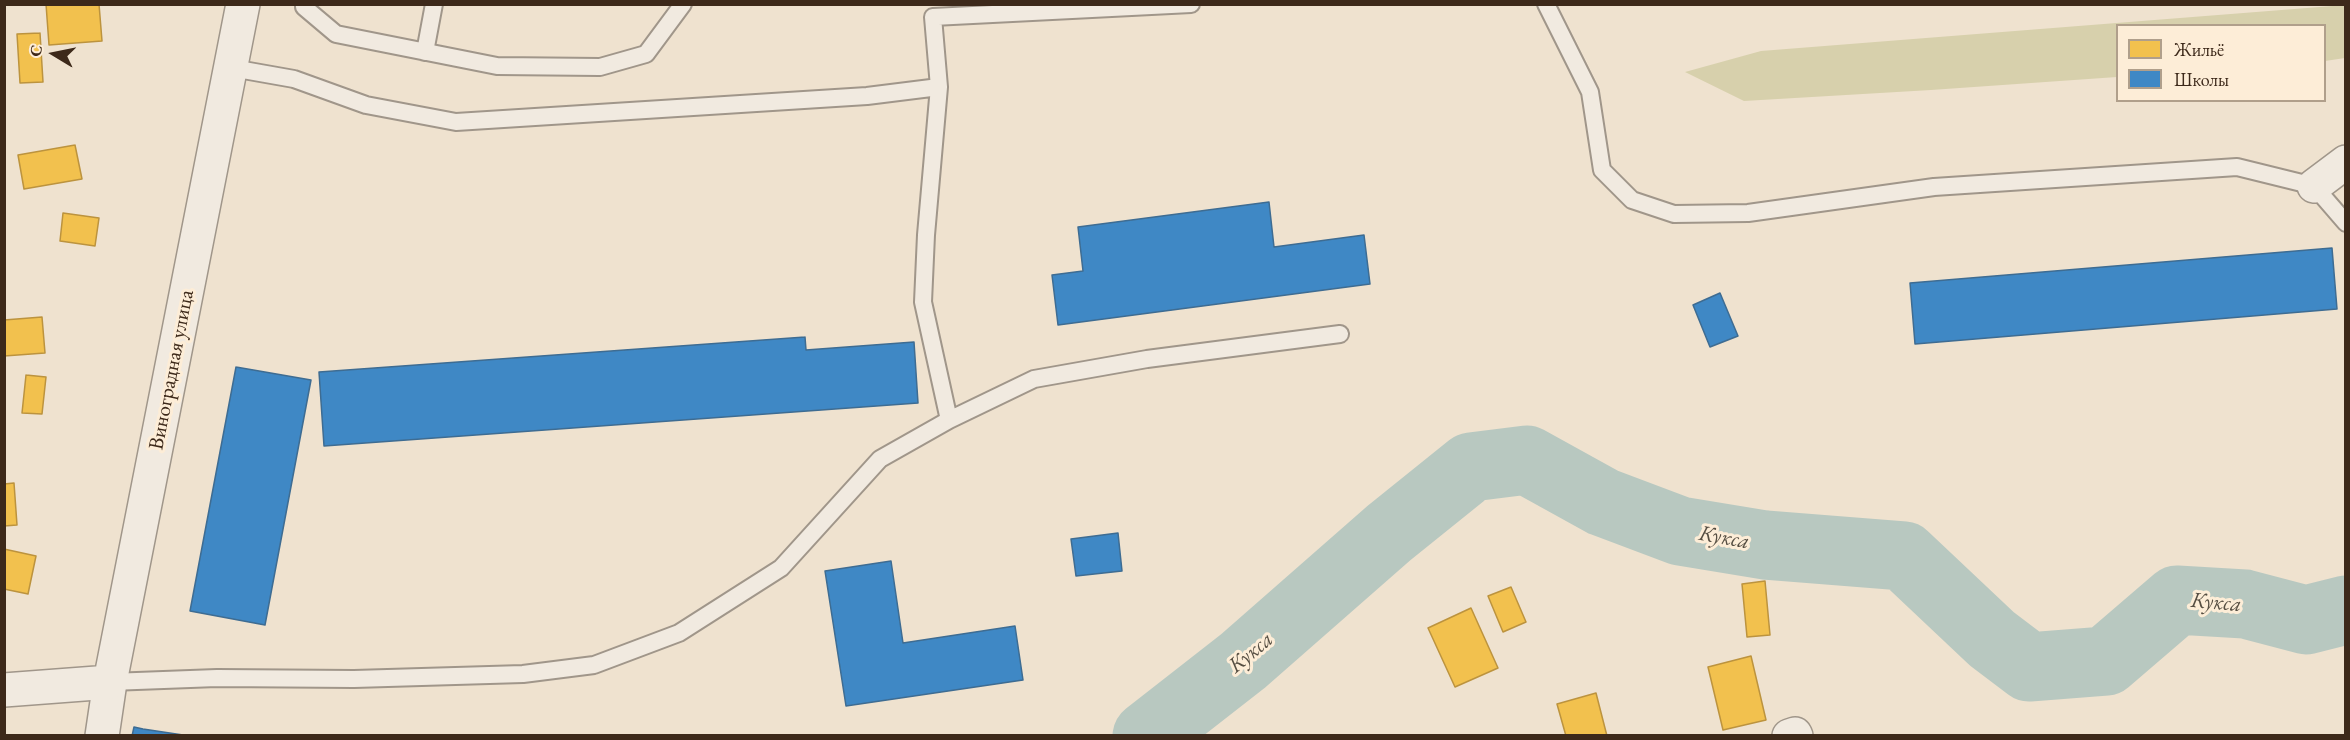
<!DOCTYPE html>
<meta charset="utf-8">
<style>
body{margin:0}
#map{position:relative;width:2350px;height:740px;overflow:hidden;background:#efe2cf;font-family:"EB Garamond",serif}
canvas{display:block}
.frame{position:absolute;inset:0;border:6px solid #3d291a;pointer-events:none}
.legend{position:absolute;left:2116px;top:24px;width:210px;height:78px;box-sizing:border-box;background:#fdedd7;border:2px solid #b09f8b;margin:0;padding:8px 10px;list-style:none;font-size:18px;color:#3d291a}
.legend li{display:flex;align-items:center;gap:12px;height:30px}
.legend b{width:30px;border:2px solid #b09f8b}
.north{position:absolute;left:24px;top:24px;width:60px;height:60px;-webkit-text-stroke:4px #fdedd7;paint-order:stroke;rotate:280deg;font-size:16px;font-weight:700;line-height:24px;text-align:center;color:#3d291a}
.north::after{content:'';display:block;margin:auto;width:21px;height:27px;background:#3d291a;clip-path:polygon(50% 0,100% 100%,50% 72%,0 100%)}
</style>
<div id="map">
<canvas width="2350" height="740"></canvas>
<div class="frame"></div>
<ul class="legend">
<li><b style="height:16px;background:#f2c14e"></b>Жильё</li>
<li><b style="height:16px;background:#3f88c5"></b>Школы</li>
</ul>
<div class="north">С</div>
</div>
<script>
const context = document.querySelector('canvas').getContext('2d');
context.lineJoin = 'round';
function fillPath(path, color) {
  context.fillStyle = color;
  context.fill(path, 'evenodd');
}
function toPath(rows) {
  const path = new Path2D();
  for (const r of rows) {
    path.moveTo(r[0], r[1]);
    for (let i = 2; i < r.length; i += 2) path.lineTo(r[i], r[i + 1]);
  }
  return path;
}
function trace(path, color, width, dash) {
  context.strokeStyle = color;
  context.lineWidth = width;
  context.lineCap = dash ? 'butt' : 'round';
  context.setLineDash(dash || []);
  context.stroke(path);
}
function write(font, color, halo, rows, align = 'center') {
  context.font = font + ' "EB Garamond",serif';
  context.lineWidth = 6;
  context.setLineDash([]);
  context.textBaseline = 'middle';
  context.strokeStyle = halo;
  context.fillStyle = color;
  for (const [text, x, y, turn = 0] of rows) {
    context.save();
    context.translate(x, y);
    context.rotate((+turn || 0) * Math.PI / 180);
    context.textAlign = isNaN(turn) ? turn : align;
    if (halo) context.strokeText(text, 0, 0);
    context.fillText(text, 0, 0);
    context.restore();
  }
}
const green = toPath([
 [2345,5,2345,58,2325,61,2324,26,2118,26,2117,77,1931,90,1744,101,1685,72,1761,51]
]);
const homes = toPath([
 [46,4,99,4,102,41,49,45,46,4],
 [40,33,43,82,20,83,17,34,40,33],
 [75,145,82,179,24,189,18,155,75,145],
 [63,213,99,218,95,246,60,241,63,213],
 [42,317,45,353,4,356,4,320,42,317],
 [26,375,46,377,42,414,22,413,26,375],
 [14,483,17,525,4,526,4,484,14,483],
 [4,549,36,556,28,594,4,589,4,549],
 [1765,581,1770,635,1747,637,1742,584,1765,581],
 [1511,587,1526,622,1503,632,1488,596,1511,587],
 [1471,608,1498,668,1455,687,1428,628,1471,608],
 [1751,656,1766,720,1723,730,1708,667,1751,656],
 [1596,693,1607,736,1566,736,1557,704,1596,693]
]);
const schools = toPath([
 [1269,202,1274,247,1364,235,1370,284,1058,325,1052,275,1083,271,1078,227,1269,202],
 [2332,248,2337,309,1915,344,1910,283,2332,248],
 [1720,293,1738,336,1710,347,1693,305,1720,293],
 [805,337,806,350,914,342,918,403,324,446,319,372,805,337],
 [236,367,311,380,265,625,190,611,236,367],
 [1118,533,1122,571,1076,576,1071,539,1118,533],
 [891,561,903,643,1015,626,1023,680,846,706,825,571,891,561],
 [134,727,143,729,183,735,132,736,134,727]
]);
const river = toPath([
 [1147,736,1243,661,1389,533,1471,467,1527,460,1603,502,1680,531,1765,545,1904,556,1992,639,2029,667,2106,661,2177,600,2245,604,2306,620,2346,610]
]);
const service = toPath([
 [304,4,304,7,336,34,497,66,600,67,646,54,683,4],
 [1546,4,1590,92,1602,170,1632,200,1674,214,1748,213,1934,187,2237,167,2314,186,2346,223],
 [425,52,434,4],
 [232,68,294,79,366,105,456,122,867,96,939,87,933,17,1191,4],
 [939,87,926,235,923,302,949,420],
 [110,682,217,678,354,679,523,674,594,665,679,633,781,568,880,459,949,420,1034,379,1147,359,1340,334]
]);
const minor = toPath([
 [2314,186,2346,162],
 [102,736,110,682],
 [1789,736,1795,734,1796,736]
]);
const tertiary = toPath([
 [4,690,110,682,243,4]
]);
const streetNames = [
 ["Виноградная улица",172,370,-79]
];
const waterNames = [
 ["Кукса",1724,538,10],
 ["Кукса",2216,603,5],
 ["Кукса",1251,653,-40]
];
fillPath(green, '#d7d0ac');
fillPath(homes, '#f2c14e');
trace(homes, '#bc933e', 1.5);
fillPath(schools, '#3f88c5');
trace(schools, '#3e6c92', 1.5);
trace(river, '#b8c8c0', 69);
trace(service, '#a0968a', 20);
trace(minor, '#a0968a', 36);
trace(tertiary, '#a0968a', 36);
trace(service, '#f1eae0', 16);
trace(minor, '#f1eae0', 33);
trace(tertiary, '#f1eae0', 33);
write('21px', '#3d291a', '#fdedd7', streetNames);
write('italic 22px', '#564e42', '#fdedd7', waterNames);
</script>
